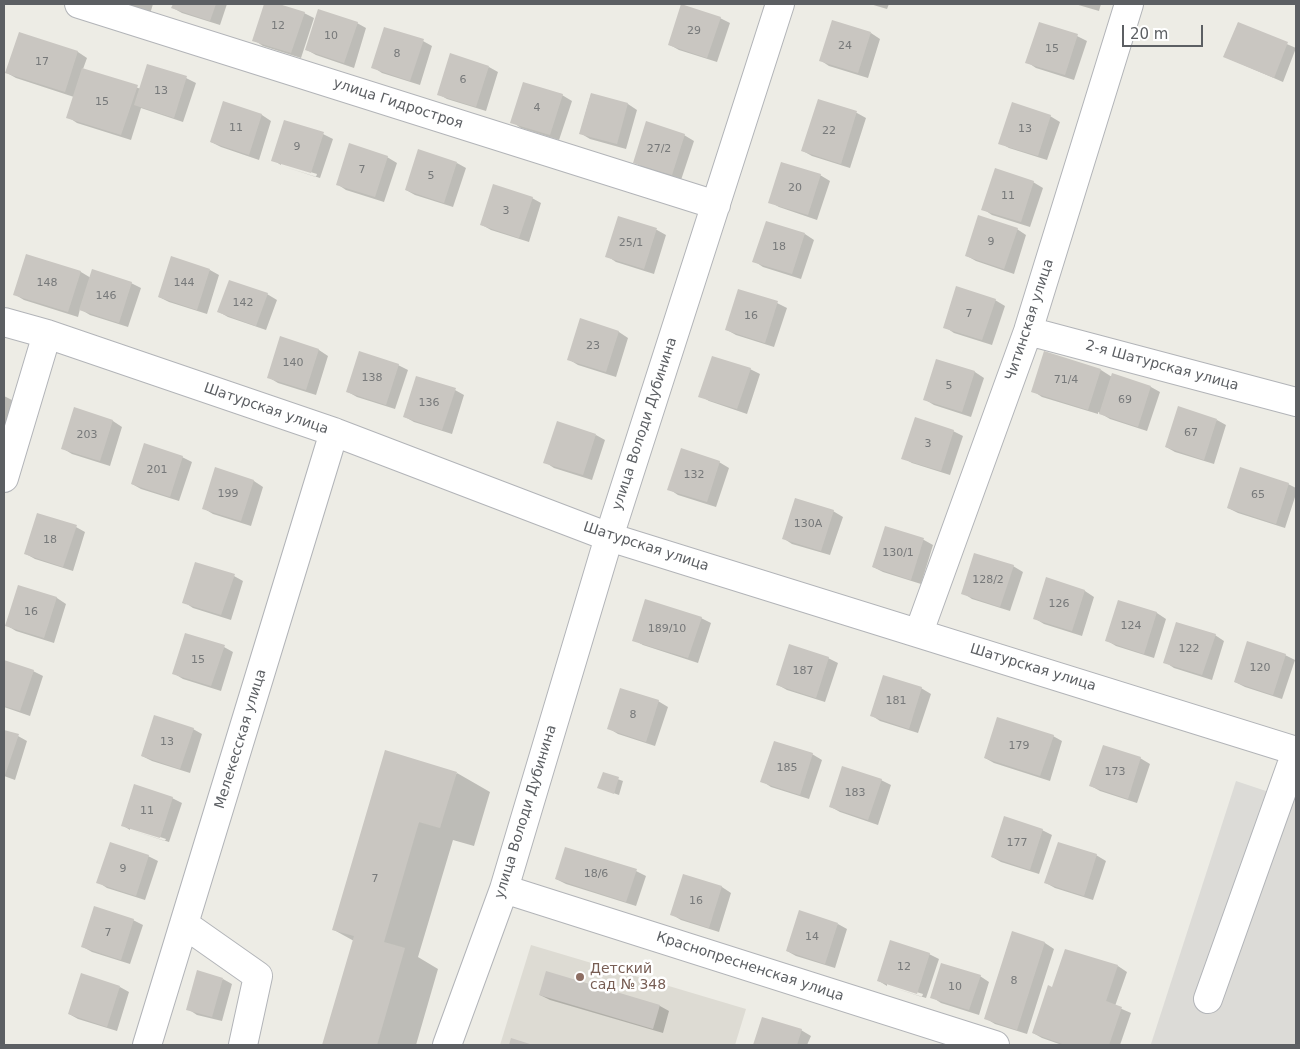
<!DOCTYPE html>
<meta charset="utf-8">
<style>
body{margin:0}
#map{position:relative;width:1300px;height:1049px;overflow:hidden;background:#edece5;font-family:"DejaVu Sans",sans-serif}
canvas{display:block}
.frame{position:absolute;inset:0;border:5px solid #5c5f63;pointer-events:none}
.scale{position:absolute;left:1122px;top:25px;width:81px;height:22px;box-sizing:border-box;border:2px solid #5c5f63;border-top:0;padding-left:6px;font-size:15px;line-height:18px;white-space:nowrap;color:#5c5f63;-webkit-text-stroke:4px #fff;paint-order:stroke}
</style>
<div id="map">
<canvas width="1300" height="1049"></canvas>
<div class="frame"></div>
<div class="scale">20 m</div>
</div>
<script>
const context = document.querySelector('canvas').getContext('2d');
context.lineJoin = 'round';
function fillPath(path, color) {
  context.fillStyle = color;
  context.fill(path, 'evenodd');
}
function toPath(rows) {
  const path = new Path2D();
  for (const r of rows) {
    path.moveTo(r[0], r[1]);
    for (let i = 2; i < r.length; i += 2) path.lineTo(r[i], r[i + 1]);
  }
  return path;
}
function trace(path, color, width, dash) {
  context.strokeStyle = color;
  context.lineWidth = width;
  context.lineCap = dash ? 'butt' : 'round';
  context.setLineDash(dash || []);
  context.stroke(path);
}
function write(font, color, halo, rows, align = 'center') {
  context.font = font + ' "DejaVu Sans",sans-serif';
  context.lineWidth = 5;
  context.setLineDash([]);
  context.textBaseline = 'middle';
  context.strokeStyle = halo;
  context.fillStyle = color;
  for (const [text, x, y, turn = 0] of rows) {
    context.save();
    context.translate(x, y);
    context.rotate((+turn || 0) * Math.PI / 180);
    context.textAlign = isNaN(turn) ? turn : align;
    if (halo) context.strokeText(text, 0, 0);
    context.fillText(text, 0, 0);
    context.restore();
  }
}
const industrial = toPath([
 [1236,781,1296,801,1296,1045,1154,1045,1151,1044]
]);
const education = toPath([
 [531,945,746,1009,735,1045,500,1045]
]);
const shadow = toPath([
 [119,4,153,4,150,14],
 [174,4,227,4,220,25,182,13,173,8],
 [265,4,275,4,304,13,314,18,301,58,263,46,254,40],
 [870,4,889,4,887,9],
 [1075,4,1101,4,1099,11],
 [720,18,730,23,717,62,679,50,670,45],
 [357,23,366,28,354,68,316,55,307,50],
 [1238,23,1296,48,1283,82,1225,57],
 [20,33,78,52,87,58,83,69,141,89,186,78,196,83,183,122,141,108,131,140,77,123,68,117,74,97,16,78,7,73],
 [871,33,880,39,868,78,829,66,820,60],
 [1077,36,1087,41,1074,80,1036,68,1027,62],
 [423,41,432,46,420,85,382,73,373,67],
 [489,67,498,72,486,111,447,99,438,94],
 [591,94,628,104,637,110,626,149,590,139,580,133],
 [562,95,572,101,559,140,521,128,512,122],
 [819,100,857,113,866,118,850,168,812,156,803,151],
 [224,103,262,115,271,121,259,160,221,147,211,142],
 [1050,116,1060,122,1047,160,1009,148,1000,143],
 [323,134,333,139,320,178,282,166,316,177,317,174,281,163,281,165,273,160],
 [684,135,694,141,681,180,644,168,634,162],
 [387,157,397,163,384,202,346,190,337,184],
 [457,163,466,168,453,207,415,195,406,190],
 [820,175,830,181,817,220,779,207,770,202],
 [1033,182,1043,188,1030,227,992,215,983,209],
 [532,198,541,203,529,242,491,230,482,225],
 [619,217,657,230,666,235,654,274,616,262,607,256],
 [1017,229,1026,235,1014,274,976,261,967,256],
 [805,234,814,240,801,279,763,267,754,261],
 [27,255,81,272,91,278,131,283,141,288,128,327,90,315,80,309,78,317,24,300,14,294],
 [210,270,219,275,207,314,169,302,159,297],
 [267,294,277,300,266,330,228,317,219,312],
 [995,300,1005,306,992,345,954,333,945,327],
 [777,303,787,308,774,347,736,335,727,330],
 [581,320,619,332,628,338,616,377,578,365,568,359],
 [281,338,319,350,328,356,316,395,278,383,268,377],
 [937,360,975,372,984,378,971,417,934,405,924,399],
 [398,365,408,370,395,409,357,397,348,392],
 [750,369,760,374,747,414,709,401,700,396],
 [1101,370,1112,377,1151,387,1160,392,1147,431,1110,419,1098,412,1098,414,1042,397,1033,391],
 [455,390,464,395,452,434,414,422,405,417],
 [4,396,16,402,4,440],
 [75,409,113,421,122,427,110,466,72,454,62,448],
 [1217,420,1226,425,1214,464,1175,452,1166,447],
 [953,431,963,436,950,475,912,463,903,458],
 [596,435,605,440,592,480,554,468,545,462],
 [182,457,192,462,179,501,141,489,132,484],
 [719,462,729,468,716,507,678,495,669,489],
 [216,469,254,481,263,487,251,526,213,514,203,508],
 [1288,484,1296,488,1296,494,1285,528,1238,513,1228,508],
 [833,511,843,517,830,555,792,544,783,538],
 [76,527,85,532,73,571,35,559,26,554],
 [886,528,924,540,933,545,921,584,883,572,873,567],
 [1013,566,1023,572,1010,611,972,599,963,593],
 [234,576,243,581,231,620,193,608,184,602],
 [1047,579,1085,591,1094,597,1082,636,1044,624,1034,618],
 [19,586,57,598,66,604,54,643,16,631,6,625],
 [1119,601,1157,613,1166,619,1154,658,1116,646,1106,640],
 [701,618,711,623,698,663,643,645,634,640],
 [1215,635,1224,641,1212,680,1174,668,1165,662],
 [224,647,233,652,221,691,183,679,173,673],
 [1285,655,1295,660,1282,699,1245,687,1235,682],
 [828,658,838,663,825,702,787,690,778,685],
 [4,662,33,671,43,676,30,716,4,707],
 [921,688,931,694,918,733,880,721,871,715],
 [658,701,668,707,655,746,618,734,608,728],
 [193,729,202,734,190,773,152,761,142,756],
 [4,731,18,736,27,741,15,780,4,776],
 [1053,736,1062,741,1050,781,994,763,985,758],
 [812,754,822,760,809,799,771,787,762,781],
 [1140,758,1150,764,1137,803,1100,791,1091,786],
 [457,773,490,792,474,846,453,840,418,957,438,969,416,1045,323,1045,354,941,334,930],
 [603,774,623,781,619,795,599,788],
 [881,780,891,785,878,825,840,812,831,807],
 [172,798,182,803,169,842,131,830,165,841,166,839,130,827,130,830,122,825],
 [1042,830,1052,835,1039,874,1001,862,992,857],
 [1096,855,1106,861,1093,900,1055,888,1046,883],
 [148,856,158,861,145,900,107,888,98,882],
 [636,871,646,876,636,906,566,884,556,879],
 [684,875,722,887,731,893,719,932,681,920,671,914],
 [133,920,143,925,130,964,92,952,83,947],
 [838,924,847,929,835,968,796,956,787,951],
 [1012,933,1045,943,1054,949,1027,1034,995,1024,985,1018],
 [929,954,939,959,926,998,888,986,922,997,923,994,887,983,887,986,879,981],
 [1118,966,1127,972,1115,1006,1131,1013,1120,1045,1062,1045,1042,1038,1033,1033,1053,988],
 [547,973,660,1006,669,1011,663,1033,550,1000,540,995],
 [980,976,989,982,979,1015,941,1003,932,997],
 [223,979,232,984,222,1021,197,1015,188,1009],
 [120,987,129,992,117,1031,78,1019,69,1014],
 [763,1018,801,1030,811,1036,807,1045,755,1045]
]);
const building = toPath([
 [173,4,216,4,210,21,171,8],
 [264,4,279,4,305,12,291,53,252,41],
 [681,4,721,17,707,58,668,45],
 [318,9,358,22,344,63,305,50],
 [832,20,871,32,858,73,819,61],
 [1039,22,1078,34,1065,75,1025,63],
 [1238,22,1288,42,1274,78,1223,57],
 [384,27,424,39,410,81,371,68],
 [19,32,78,51,65,92,5,73],
 [450,53,489,66,476,107,437,95],
 [147,64,187,76,174,118,134,105],
 [82,68,138,85,121,135,66,118],
 [523,82,563,94,550,135,510,123],
 [591,93,628,103,617,144,579,134],
 [818,99,857,111,841,164,801,151],
 [223,101,262,114,249,155,210,142],
 [1012,102,1051,115,1038,156,998,144],
 [284,120,324,132,311,173,271,161],
 [646,121,685,134,672,175,633,163],
 [349,143,388,156,375,197,336,185],
 [418,149,457,162,444,203,405,190],
 [781,162,821,174,808,215,768,203],
 [995,168,1034,181,1021,222,981,210],
 [493,184,533,197,519,238,480,225],
 [978,215,1018,228,1004,269,965,256],
 [618,216,657,228,644,269,605,257],
 [766,221,805,233,792,274,752,262],
 [26,254,81,271,68,312,13,295],
 [171,256,210,269,197,310,158,297],
 [92,269,132,282,119,323,79,310],
 [229,280,268,293,256,326,217,312],
 [956,286,996,299,982,340,943,328],
 [738,289,778,301,765,343,725,330],
 [580,318,619,331,606,372,567,360],
 [280,336,319,349,306,390,267,378],
 [359,351,399,364,386,405,346,392],
 [1044,351,1101,369,1088,410,1031,392],
 [712,356,751,368,737,409,698,397],
 [936,359,975,371,962,412,923,400],
 [1112,373,1151,386,1138,427,1099,414],
 [416,376,456,388,442,430,403,417],
 [1178,406,1217,419,1204,460,1165,447],
 [74,407,113,420,100,461,61,449],
 [915,417,954,430,941,471,901,459],
 [557,421,596,434,583,475,543,463],
 [144,443,183,456,170,497,131,484],
 [681,448,720,461,707,502,667,490],
 [215,467,254,480,241,521,202,509],
 [1240,467,1289,483,1276,524,1227,508],
 [795,498,834,510,821,551,782,539],
 [37,513,77,525,63,567,24,554],
 [885,526,924,538,911,580,872,567],
 [974,553,1014,565,1000,607,961,594],
 [195,562,235,574,221,615,182,603],
 [1046,577,1085,590,1072,631,1033,619],
 [18,585,57,597,44,638,5,626],
 [645,599,702,617,688,658,632,641],
 [1118,600,1157,612,1144,654,1105,641],
 [1176,622,1216,634,1202,675,1163,663],
 [185,633,225,645,211,686,172,674],
 [1247,641,1286,654,1273,695,1234,682],
 [789,644,829,657,816,698,776,685],
 [4,660,34,670,20,711,4,706],
 [883,675,922,687,909,729,870,716],
 [620,688,659,700,646,742,607,729],
 [154,715,194,728,180,769,141,756],
 [997,717,1054,735,1040,776,984,758],
 [4,730,19,734,5,775,4,775],
 [774,741,813,753,800,795,760,782],
 [1103,745,1141,757,1128,799,1089,786],
 [385,750,457,772,440,828,419,822,384,942,405,948,377,1045,322,1045,354,936,332,930],
 [842,766,882,779,868,820,829,807],
 [603,772,619,777,614,794,597,788],
 [134,784,173,797,160,838,121,826],
 [1004,816,1043,829,1030,870,991,857],
 [110,842,149,855,136,896,96,883],
 [1058,842,1097,854,1084,896,1044,883],
 [565,847,637,869,626,902,555,879],
 [683,874,722,886,709,928,670,915],
 [94,906,134,919,121,960,81,947],
 [799,910,838,923,825,964,786,951],
 [1012,931,1045,942,1017,1030,984,1019],
 [890,940,930,953,917,994,877,981],
 [1065,949,1118,965,1106,1001,1122,1007,1109,1045,1065,1045,1032,1033,1048,985,1052,987],
 [941,963,981,975,969,1010,930,998],
 [197,970,223,978,212,1017,186,1010],
 [546,971,660,1005,653,1029,539,995],
 [81,973,120,986,107,1027,68,1014],
 [762,1017,802,1029,797,1045,753,1045],
 [511,1038,533,1045,509,1045]
]);
const minor = toPath([
 [79,4,716,205],
 [4,322,47,334,334,432,609,537,1296,751],
 [1028,331,1296,402],
 [4,478,47,334],
 [919,632,1028,331,1129,4],
 [504,889,995,1045],
 [184,924,258,976,243,1045],
 [1208,999,1296,752],
 [147,1045,334,432],
 [447,1045,504,889,609,537,780,4]
]);
const markers = [
 [580,977,5,"#8d6e63"]
];
const numberNames = [
 ["12",278,26],
 ["29",694,31],
 ["10",331,36],
 ["24",845,46],
 ["15",1052,49],
 ["8",397,54],
 ["17",42,62],
 ["6",463,80],
 ["13",161,91],
 ["15",102,102],
 ["4",537,108],
 ["11",236,128],
 ["13",1025,129],
 ["22",829,131],
 ["9",297,147],
 ["27/2",659,149],
 ["7",362,170],
 ["5",431,176],
 ["20",795,188],
 ["11",1008,196],
 ["3",506,211],
 ["9",991,242],
 ["25/1",631,243],
 ["18",779,247],
 ["148",47,283],
 ["144",184,283],
 ["146",106,296],
 ["142",243,303],
 ["7",969,314],
 ["16",751,316],
 ["23",593,346],
 ["140",293,363],
 ["138",372,378],
 ["71/4",1066,380],
 ["5",949,386],
 ["69",1125,400],
 ["136",429,403],
 ["67",1191,433],
 ["203",87,435],
 ["3",928,444],
 ["201",157,470],
 ["132",694,475],
 ["199",228,494],
 ["65",1258,495],
 ["130А",808,524],
 ["18",50,540],
 ["130/1",898,553],
 ["128/2",988,580],
 ["126",1059,604],
 ["16",31,612],
 ["124",1131,626],
 ["189/10",667,629],
 ["122",1189,649],
 ["15",198,660],
 ["120",1260,668],
 ["187",803,671],
 ["181",896,701],
 ["8",633,715],
 ["13",167,742],
 ["179",1019,746],
 ["185",787,768],
 ["173",1115,772],
 ["183",855,793],
 ["11",147,811],
 ["177",1017,843],
 ["9",123,869],
 ["18/6",596,874],
 ["7",375,879],
 ["16",696,901],
 ["7",108,933],
 ["14",812,937],
 ["12",904,967],
 ["8",1014,981],
 ["10",955,987]
];
const streetNames = [
 ["улица Гидростроя",398,104,18],
 ["Читинская улица",1030,320,-72],
 ["2-я Шатурская улица",1162,366,15],
 ["Шатурская улица",266,409,19],
 ["улица Володи Дубинина",645,424,-72],
 ["Шатурская улица",646,547,18],
 ["Шатурская улица",1033,668,17],
 ["Мелекесская улица",241,739,-73],
 ["улица Володи Дубинина",526,812,-73],
 ["Краснопресненская улица",750,967,18]
];
const educationNames = [
 ["Детский",590,969],
 ["сад № 348",590,985]
];
fillPath(industrial, '#dcdbd7');
fillPath(education, '#dddbd3');
fillPath(shadow, '#0003');
fillPath(building, '#c9c6c1');
trace(minor, '#b2b4b8', 30);
trace(minor, '#fff', 28);
for (const [x, y, r, color] of markers) {
  const dot = new Path2D();
  dot.arc(x, y, r, 0, 2 * Math.PI);
  context.fillStyle = color;
  context.fill(dot);
  trace(dot, '#fff', 2);
}
write('11px', '#77797a', null, numberNames);
write('14px', '#5c5f63', '#fff', streetNames);
write('14px', '#785e54', '#fff', educationNames, 'left');
</script>
